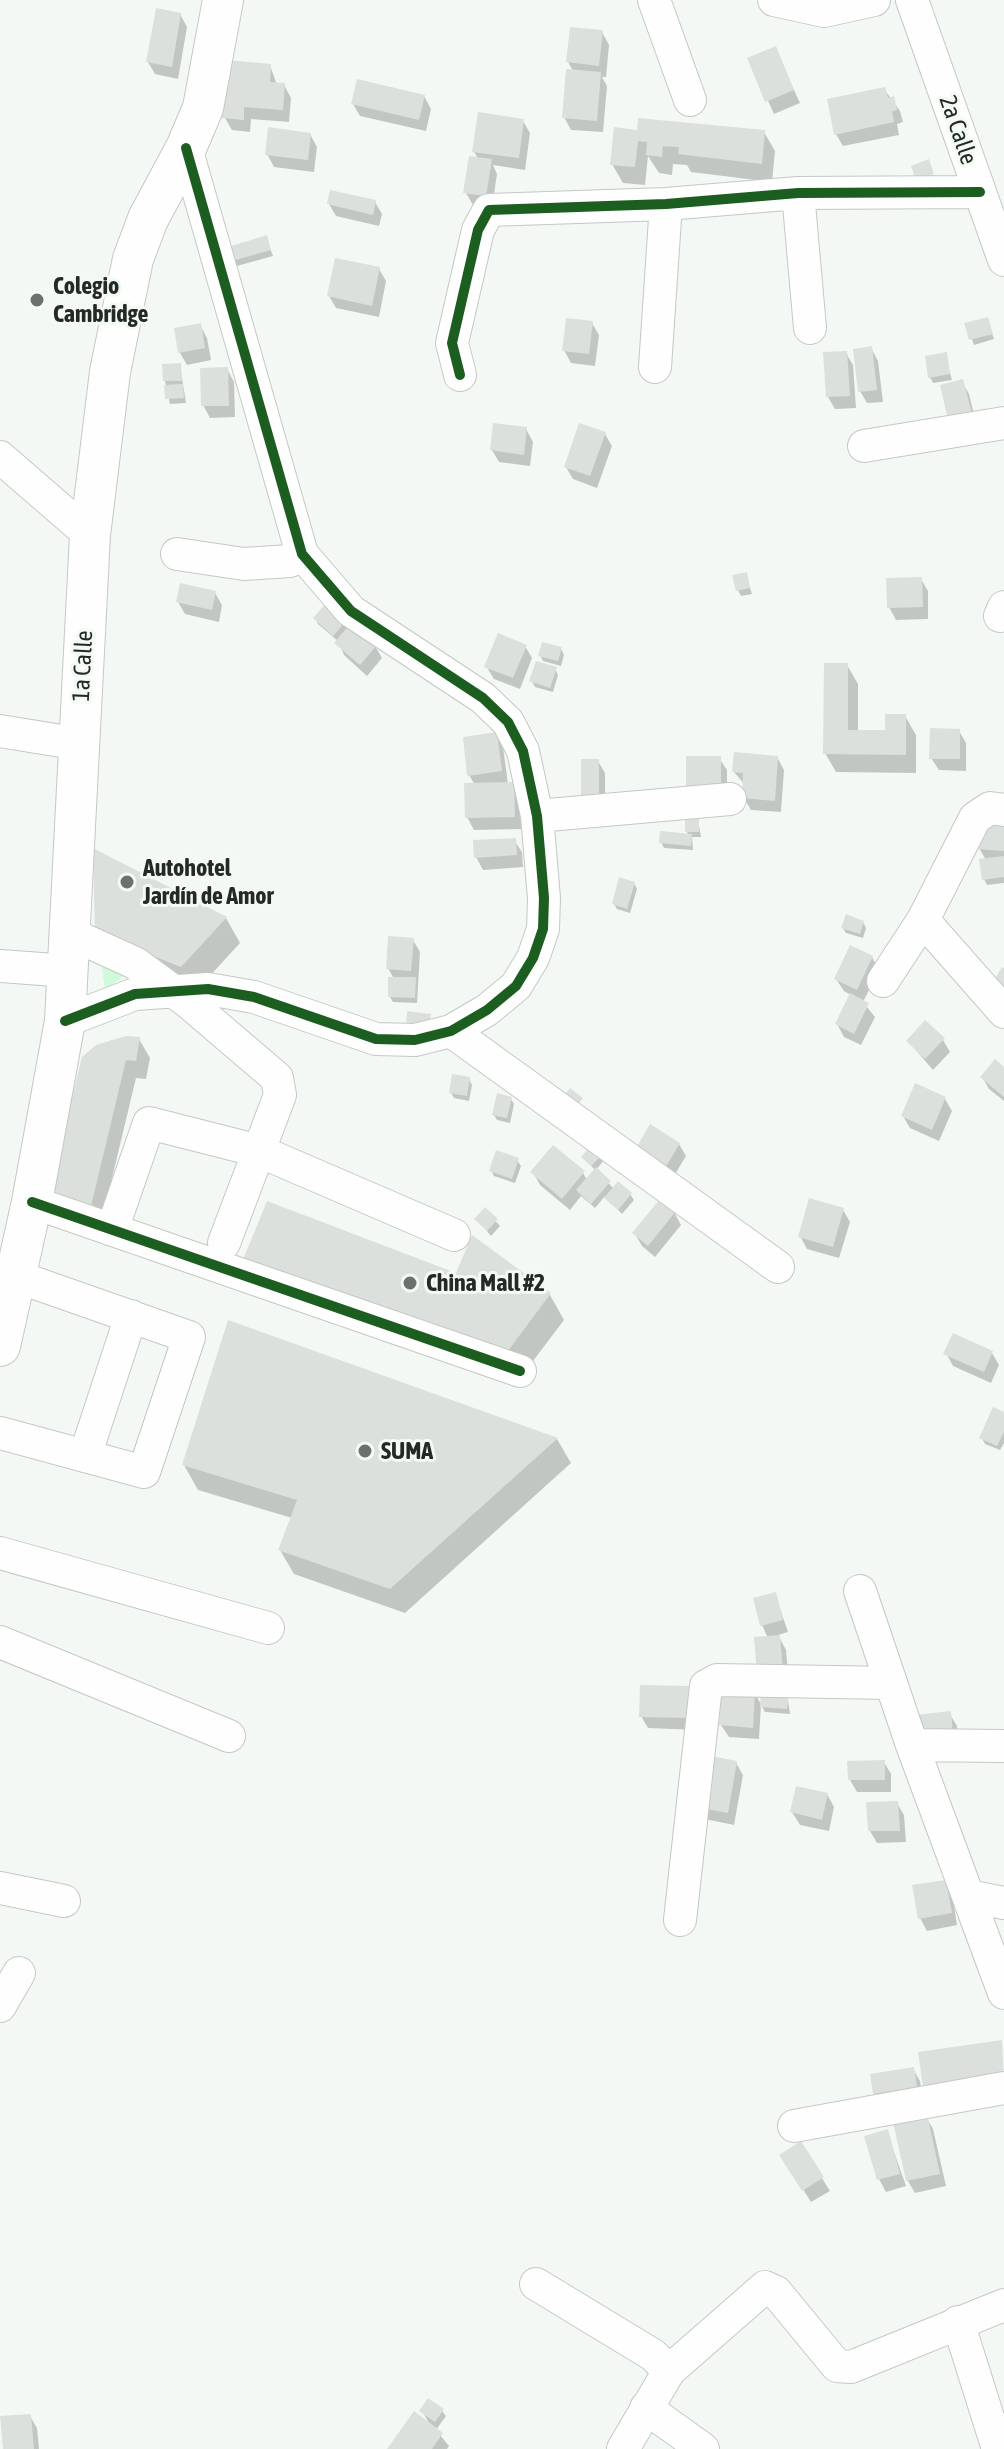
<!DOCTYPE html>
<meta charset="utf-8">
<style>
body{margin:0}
canvas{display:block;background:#f3f8f4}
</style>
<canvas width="1004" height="2449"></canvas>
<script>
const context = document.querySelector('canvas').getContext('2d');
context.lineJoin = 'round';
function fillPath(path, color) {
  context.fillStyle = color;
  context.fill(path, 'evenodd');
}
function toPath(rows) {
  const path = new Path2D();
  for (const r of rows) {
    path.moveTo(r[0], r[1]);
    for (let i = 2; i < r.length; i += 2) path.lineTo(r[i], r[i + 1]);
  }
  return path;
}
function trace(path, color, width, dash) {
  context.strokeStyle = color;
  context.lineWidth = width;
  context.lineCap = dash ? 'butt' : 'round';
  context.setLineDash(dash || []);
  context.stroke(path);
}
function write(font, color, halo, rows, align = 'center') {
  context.font = font + ' "Asap Condensed",sans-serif';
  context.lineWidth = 6;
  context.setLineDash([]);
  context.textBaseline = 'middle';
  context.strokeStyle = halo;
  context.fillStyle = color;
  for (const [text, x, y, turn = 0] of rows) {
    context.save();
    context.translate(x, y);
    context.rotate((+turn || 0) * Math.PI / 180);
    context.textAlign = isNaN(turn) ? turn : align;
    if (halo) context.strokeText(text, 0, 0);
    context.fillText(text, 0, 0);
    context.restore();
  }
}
const green = toPath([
 [101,960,129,972,105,990]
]);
const shadow = toPath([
 [180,14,187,27,178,79,155,74,148,62],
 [602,32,609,45,606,77,602,77,607,86,603,132,571,130,564,117,573,71,568,62],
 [775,48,800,103,774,114,749,59],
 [270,65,277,85,284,85,291,98,289,122,251,119,250,132,232,130,225,118],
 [884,89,900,111,903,122,897,124,899,135,843,146,836,134],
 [424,96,431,109,426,131,360,116,353,104],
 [523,121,530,133,525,170,493,165,497,174,492,208,473,205,466,193,479,160,474,152],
 [615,130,764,132,775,151,772,182,691,172,687,165,673,164,672,175,659,173,648,156,645,185,623,183,612,164],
 [310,134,317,147,314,172,274,167,267,154],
 [375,202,382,214,379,226,336,216,329,204],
 [266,238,273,256,237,266,234,260],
 [379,269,386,281,379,317,336,308,329,296],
 [987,319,994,339,974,345,967,324],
 [592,323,599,335,595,366,571,363,564,350],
 [200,325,207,338,211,360,187,365,180,353,176,330],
 [871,348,878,361,883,402,867,403,860,391],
 [846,353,853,365,856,408,835,409,828,397],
 [945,354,952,380,933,383,930,377],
 [180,365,186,403,170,404,165,381],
 [227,369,234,382,235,417,210,418,203,405],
 [962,382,969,394,978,431,958,436],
 [526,429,533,442,530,466,499,462,492,450],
 [605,434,612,446,597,488,573,479,566,467],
 [746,575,752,594,741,596,738,590],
 [921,579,928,591,928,619,896,620,889,607],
 [215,593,222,605,219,622,185,614,178,602],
 [326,605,375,646,382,658,367,676,344,655,338,641,318,624,315,618],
 [525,646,532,658,520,689,494,679,486,666],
 [561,649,564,655,561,666,543,661,540,655],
 [847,665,858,684,858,732,887,732,905,716,916,735,916,773,836,772,825,753],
 [555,669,558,675,553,692,535,687,532,681],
 [959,731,966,743,966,771,939,770,931,758],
 [496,734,503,747,508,784,513,784,520,796,521,829,474,830,467,817,475,785,469,775],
 [777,757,784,770,781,812,751,810,744,798,745,785,734,772],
 [719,758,727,770,727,799,696,799],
 [598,761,605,773,605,818,590,818],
 [698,820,701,837,692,837,693,850,664,848,661,842,689,836,687,832],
 [1004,826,1004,883,987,885,984,879,986,860,979,848],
 [514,840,522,852,523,867,483,870,476,857],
 [634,883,637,889,630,913,617,909,614,904],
 [226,918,240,943,196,991,111,964],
 [863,922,866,928,863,938,846,933,843,928],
 [413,940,420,952,417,1003,393,1002,390,997,394,979,388,968],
 [872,957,879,970,863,1002,875,1017,861,1045,844,1037,837,1024,851,995,844,991,836,979],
 [139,1039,150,1058,146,1079,136,1078,101,1224,60,1214,83,1059,112,1040],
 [943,1040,950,1052,933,1070,908,1041],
 [1004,1070,1004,1101,989,1089,982,1077],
 [469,1079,472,1085,469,1101,454,1098,451,1093],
 [511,1099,514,1104,510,1123,497,1120,494,1115],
 [945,1099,952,1111,939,1141,910,1128,903,1116],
 [679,1144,686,1156,668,1186,641,1169],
 [592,1147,604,1160,596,1170,614,1189,630,1194,634,1200,622,1214,605,1196,595,1208,581,1196,570,1210,540,1185,533,1172,583,1173,587,1180,596,1171,583,1157],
 [517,1160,521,1166,515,1183,494,1176,491,1170],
 [486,1210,500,1226,491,1236,477,1219],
 [843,1210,850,1222,839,1258,807,1249,800,1236],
 [674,1212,681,1225,655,1257,642,1246,635,1234],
 [473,1238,550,1295,564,1320,514,1386,257,1292,457,1276],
 [229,1322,557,1439,571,1463,405,1613,294,1574,280,1550,292,1518,198,1490,184,1465],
 [946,1353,992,1353,999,1365,991,1383,953,1366],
 [1004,1414,1004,1443,1000,1450,985,1444,982,1438],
 [775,1594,788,1632,778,1635,786,1650,789,1684,762,1625],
 [754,1692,762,1706,787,1694,790,1714,765,1712,761,1705,759,1739,729,1737,721,1725],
 [697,1701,697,1730,648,1728,641,1716],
 [949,1713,957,1726,958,1748,925,1751],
 [884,1762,891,1774,891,1792,857,1792,850,1780],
 [736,1763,743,1775,734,1825,705,1819,698,1807],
 [827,1794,834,1807,829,1831,800,1825,792,1812],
 [897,1803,904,1815,906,1842,877,1843,870,1831],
 [945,1882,952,1894,957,1925,927,1931,920,1918],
 [913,2069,920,2081,923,2100,882,2106,875,2093],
 [926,2117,933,2129,946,2186,915,2193,908,2181,896,2123],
 [887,2132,906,2186,886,2192,879,2179],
 [800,2143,830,2191,811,2202,789,2167],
 [422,2411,442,2411,446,2416,436,2430,449,2446,447,2449,389,2449,430,2425],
 [30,2416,37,2428,39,2449,5,2449]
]);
const building = toPath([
 [156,8,181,13,172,67,146,62],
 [570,27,603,30,599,66,566,62],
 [776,46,794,90,765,102,747,58],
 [227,60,271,64,270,82,285,83,283,110,244,107,244,120,222,118],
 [566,69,601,72,597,121,562,118],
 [357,79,425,95,419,120,351,104],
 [885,87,888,98,894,96,897,110,892,111,894,122,834,135,827,99],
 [478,112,524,119,519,158,472,152],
 [638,118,765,130,762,164,678,154,679,147,663,146,662,157,646,155,647,142,638,141,635,167,610,165,614,127,637,130],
 [268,127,311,133,308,160,265,155],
 [469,156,492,159,486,196,463,193],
 [929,159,934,174,916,180,911,166],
 [330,190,376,200,373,215,327,204],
 [267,235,271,250,232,261,228,247],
 [335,258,380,267,372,306,327,296],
 [988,317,993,334,969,340,964,323],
 [566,318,593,321,589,354,562,351],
 [201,323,205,348,178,353,174,328],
 [872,346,877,390,858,392,853,349],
 [847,351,850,396,826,397,823,352],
 [947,352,950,374,928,378,925,356],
 [181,363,182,381,163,381,162,364],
 [228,367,229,406,201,406,200,368],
 [963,379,973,418,949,424,940,385],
 [183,384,184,398,165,399,164,385],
 [493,423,527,427,524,455,490,450],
 [579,423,606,432,590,476,564,467],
 [747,572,750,588,736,591,732,575],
 [922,577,923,607,887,608,886,578],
 [180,583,216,591,212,610,176,602],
 [326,603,347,620,333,636,313,618],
 [351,623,377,645,360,665,334,643],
 [498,633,527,645,513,678,484,667],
 [542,642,562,647,558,661,538,656],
 [536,661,557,667,550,688,529,681],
 [824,663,848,663,848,730,885,730,885,714,906,714,906,755,823,754],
 [930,728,960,729,960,759,929,759],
 [497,732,502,771,467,776,463,737],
 [734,752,778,756,775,801,742,798,743,773,732,772],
 [686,756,721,756,721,787,686,787],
 [581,759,599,759,599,806,581,806],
 [514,782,515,817,465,818,464,783],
 [685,818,699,818,699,832,685,832],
 [979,821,1004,824,1004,851,977,849],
 [660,831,692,834,691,846,659,843],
 [516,838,517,855,474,858,473,840],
 [93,848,227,917,181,967,128,946,95,940],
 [1004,856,1004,877,982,880,979,859],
 [619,877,635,882,627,909,612,904],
 [846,914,864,921,860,934,841,928],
 [388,936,414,938,411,971,386,969],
 [850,945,873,956,857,990,834,979],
 [1002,967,1004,968,1004,1002,987,992],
 [388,977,416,977,415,998,388,997],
 [850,993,869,1003,854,1034,835,1024],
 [407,1011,431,1014,429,1031,406,1028],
 [925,1020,945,1038,925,1059,906,1041],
 [126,1036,140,1037,136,1061,126,1060,91,1206,47,1196,82,1057,96,1045],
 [995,1059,1004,1067,1004,1097,980,1077],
 [452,1074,470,1077,467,1096,449,1093],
 [915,1083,946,1097,932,1130,901,1116],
 [570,1088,583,1098,575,1109,562,1098],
 [497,1093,512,1097,507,1118,492,1115],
 [650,1124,680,1143,661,1175,631,1157],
 [592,1144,603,1154,591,1166,581,1157],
 [553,1145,585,1171,562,1199,530,1172],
 [496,1150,519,1158,512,1179,489,1171],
 [596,1167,611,1181,591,1204,576,1190],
 [618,1181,632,1193,618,1210,604,1198],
 [809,1198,844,1208,833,1247,798,1237],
 [660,1199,676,1211,648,1246,632,1233],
 [267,1201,456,1273,472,1235,551,1293,499,1363,240,1267],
 [485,1207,498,1219,487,1231,474,1219],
 [228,1320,558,1438,390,1589,278,1550,297,1500,182,1465],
 [953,1333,993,1351,984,1372,943,1354],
 [993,1407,1004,1412,1004,1432,997,1446,979,1438],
 [776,1592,783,1620,760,1626,753,1598],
 [780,1635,783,1672,757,1674,754,1637],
 [640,1685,691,1686,691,1718,639,1717],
 [722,1687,755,1690,753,1728,719,1725],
 [761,1690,789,1692,787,1709,760,1707],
 [951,1711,953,1736,916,1739,914,1715],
 [706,1755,737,1761,728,1813,696,1807],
 [885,1760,885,1780,848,1780,847,1761],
 [796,1786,828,1793,822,1820,790,1812],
 [898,1801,900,1831,868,1831,866,1802],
 [946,1880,952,1913,918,1919,912,1885],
 [1002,2040,1004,2082,924,2094,918,2052],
 [914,2067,917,2087,873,2094,870,2074],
 [927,2114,940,2174,906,2181,893,2122],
 [888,2129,900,2174,877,2180,864,2136],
 [801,2141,824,2177,802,2191,779,2155],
 [428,2398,444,2409,435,2422,419,2411],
 [414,2411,443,2433,432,2449,387,2449],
 [31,2414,34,2449,3,2449,0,2416]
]);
const minor = toPath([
 [654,0,690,100],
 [774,0,824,11,874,0],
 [912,0,1004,260],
 [798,193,810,328],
 [655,367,666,204],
 [460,375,452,343,478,230,489,210,666,204,798,193,980,192],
 [864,446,1004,423],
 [0,457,90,535],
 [177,554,244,564,290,561,302,554],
 [1000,616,1004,607],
 [0,731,80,744],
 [537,816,730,799],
 [923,920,1004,1012],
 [71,934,135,963,188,1002,277,1078,280,1095,224,1243],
 [0,966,69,971],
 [883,981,923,920,975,818,990,808,1004,810],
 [65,1021,135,994,208,989,254,997,376,1039,415,1040,451,1031,487,1010,516,986,533,958,543,929,544,898,537,816,523,751,508,722,483,698,351,611,302,554,186,148],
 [451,1031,778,1267],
 [32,1202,520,1371],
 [112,1230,149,1123,259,1151,454,1235],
 [0,1433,144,1472,189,1337,15,1276],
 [85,1456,131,1316],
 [0,1553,268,1628],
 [860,1591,912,1745,1004,1993],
 [0,1642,229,1736],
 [912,1745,1004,1746],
 [0,1888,64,1901],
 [968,1896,1004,1903],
 [680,1920,706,1686,717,1680,891,1683],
 [0,2006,19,1973],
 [794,2126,1004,2088],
 [536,2284,653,2355,669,2371,623,2449],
 [958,2322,998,2449],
 [669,2371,765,2287,776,2292,837,2366,851,2367,1004,2305],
 [646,2408,703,2449]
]);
const major = toPath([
 [0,1346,32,1202,65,1021,90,535,110,372,133,259,148,219,186,148,203,108,223,0]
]);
const cycleway = toPath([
 [460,375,452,343,478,230,489,210,666,204,798,193,980,192],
 [65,1021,135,994,208,989,254,997,376,1039,415,1040,451,1031,487,1010,516,986,533,958,543,929,544,898,537,816,523,751,508,722,483,698,351,611,302,554,186,148],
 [32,1202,520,1371]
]);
const markers = [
 [37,300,8,"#6d716d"],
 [127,882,8,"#6d716d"],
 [410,1283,8,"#6d716d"],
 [365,1451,8,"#6d716d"]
];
const streetNames = [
 ["2a Calle",958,130,71],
 ["1a Calle",83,666,-87]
];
const poiNames = [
 ["Colegio",53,286],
 ["Cambridge",53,314],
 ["Autohotel",143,868],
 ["Jardín de Amor",143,896],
 ["China Mall #2",426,1283],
 ["SUMA",381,1451]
];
fillPath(green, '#d0fadc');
fillPath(shadow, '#0003');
fillPath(building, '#dce0dd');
trace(minor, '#c5c8c5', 34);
trace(major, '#c5c8c5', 42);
trace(minor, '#fdfefd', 32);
trace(major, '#fdfefd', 40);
trace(cycleway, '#1b5e20', 10);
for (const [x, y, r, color] of markers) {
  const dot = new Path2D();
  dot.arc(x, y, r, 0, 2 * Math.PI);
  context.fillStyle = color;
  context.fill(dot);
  trace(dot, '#f1faf3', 3);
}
write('24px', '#252825', '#f1faf3', streetNames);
write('bold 24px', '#252825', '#f1faf3', poiNames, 'left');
</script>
